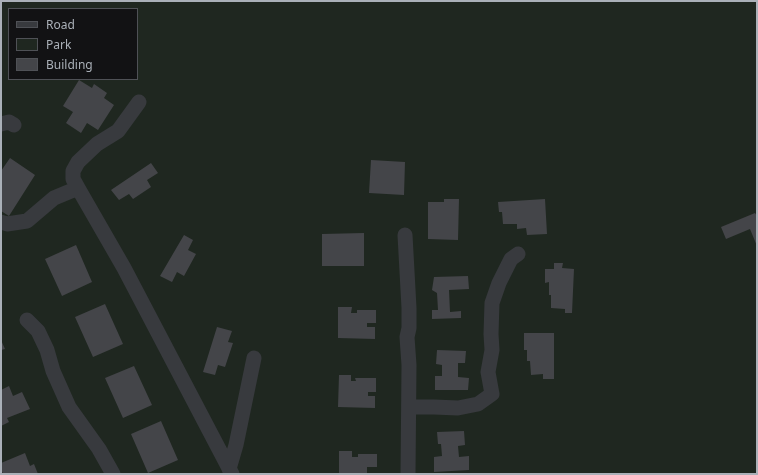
<!DOCTYPE html>
<style>
body{margin:0}
#map{position:relative;width:758px;height:475px;overflow:hidden;background:#171719;font-family:"Noto Sans",sans-serif}
canvas{display:block}
.frame{position:absolute;inset:0;border:2px solid #aab0b8;pointer-events:none}
.legend{position:absolute;left:8px;top:8px;width:130px;height:72px;box-sizing:border-box;background:#121214;border:1px solid #4f5156;margin:0;padding:5px 7px;list-style:none;font-size:12px;color:#aab0b8}
.legend li{display:flex;align-items:center;gap:8px;height:20px}
.legend b{width:20px;border:1px solid #4f5156}
</style>
<div id="map">
<canvas width="758" height="475"></canvas>
<div class="frame"></div>
<ul class="legend">
<li><b style="height:5px;background:#383a3e"></b>Road</li>
<li><b style="height:11px;background:#1f2720"></b>Park</li>
<li><b style="height:11px;background:#444549"></b>Building</li>
</ul>
</div>
<script>
const context = document.querySelector('canvas').getContext('2d');
context.lineJoin = 'round';
function fillPath(path, color) {
  context.fillStyle = color;
  context.fill(path, 'evenodd');
}
function toPath(rows) {
  const path = new Path2D();
  for (const r of rows) {
    path.moveTo(r[0], r[1]);
    for (let i = 2; i < r.length; i += 2) path.lineTo(r[i], r[i + 1]);
  }
  return path;
}
function trace(path, color, width, dash) {
  context.strokeStyle = color;
  context.lineWidth = width;
  context.lineCap = dash ? 'butt' : 'round';
  context.setLineDash(dash || []);
  context.stroke(path);
}
const green = toPath([
 [1,1,757,1,757,474,1,474],
 [9,9,137,9,137,79,9,79]
]);
const building = toPath([
 [79,80,92,88,94,84,107,93,104,98,114,105,98,130,87,123,81,133,66,123,73,112,63,106],
 [10,158,35,175,9,216,1,211,1,171],
 [371,160,405,162,404,195,369,193],
 [151,163,158,173,147,180,151,187,133,199,129,194,119,200,111,190],
 [444,199,459,199,458,240,428,239,428,202,444,202],
 [545,199,547,234,527,235,526,228,517,229,517,224,503,224,502,212,499,212,498,202],
 [755,213,757,216,757,246,750,229,726,239,721,227],
 [364,233,364,266,322,266,322,234],
 [184,235,193,240,188,250,196,254,184,276,177,272,172,282,160,276],
 [76,245,92,282,62,296,45,259],
 [554,263,563,263,562,268,574,269,572,313,565,313,565,309,551,308,551,295,549,295,549,282,545,283,545,269,554,269],
 [468,276,469,289,449,290,450,312,461,311,461,318,432,319,432,310,438,310,437,293,432,290,434,277],
 [105,304,123,344,93,357,75,317],
 [338,307,352,307,351,313,357,313,357,310,376,310,376,323,367,323,367,327,375,327,375,339,338,338],
 [217,327,232,331,228,342,233,343,225,367,218,365,215,375,203,372],
 [524,333,554,333,554,379,543,379,543,374,531,375,530,361,527,361,527,350,524,350],
 [1,340,5,349,1,350],
 [437,350,466,351,465,363,458,363,458,377,469,378,468,390,435,390,435,376,442,376,442,365,436,364],
 [134,366,152,405,123,418,105,378],
 [339,375,351,375,351,381,356,381,355,378,376,378,376,392,368,392,368,396,375,396,375,408,338,407],
 [9,386,13,396,22,392,30,409,7,418,9,422,1,426,1,390],
 [161,421,178,460,148,473,131,434],
 [464,431,465,445,458,446,459,457,469,456,469,470,434,472,434,457,442,456,441,444,438,444,437,432],
 [339,451,352,451,352,457,358,457,358,454,377,454,377,467,367,467,367,474,339,474],
 [25,453,30,466,34,464,38,474,3,474,1,469,1,463]
]);
const street = toPath([
 [1,124,9,122,14,125],
 [78,188,73,179,73,171,78,162,97,144,118,131,139,102],
 [1,222,7,224,27,221,54,198,78,188,124,268,232,474],
 [405,235,409,308,409,328,407,337,409,365,408,474],
 [27,320,38,331,47,350,53,371,69,407,99,449,113,474],
 [409,407,434,407,458,408,478,404,492,394,488,372,492,350,491,334,492,303,499,283,511,259,518,254],
 [229,469,236,445,254,358]
]);
fillPath(green, '#1f2720');
fillPath(building, '#444549');
trace(street, '#383a3e', 15);
</script>
